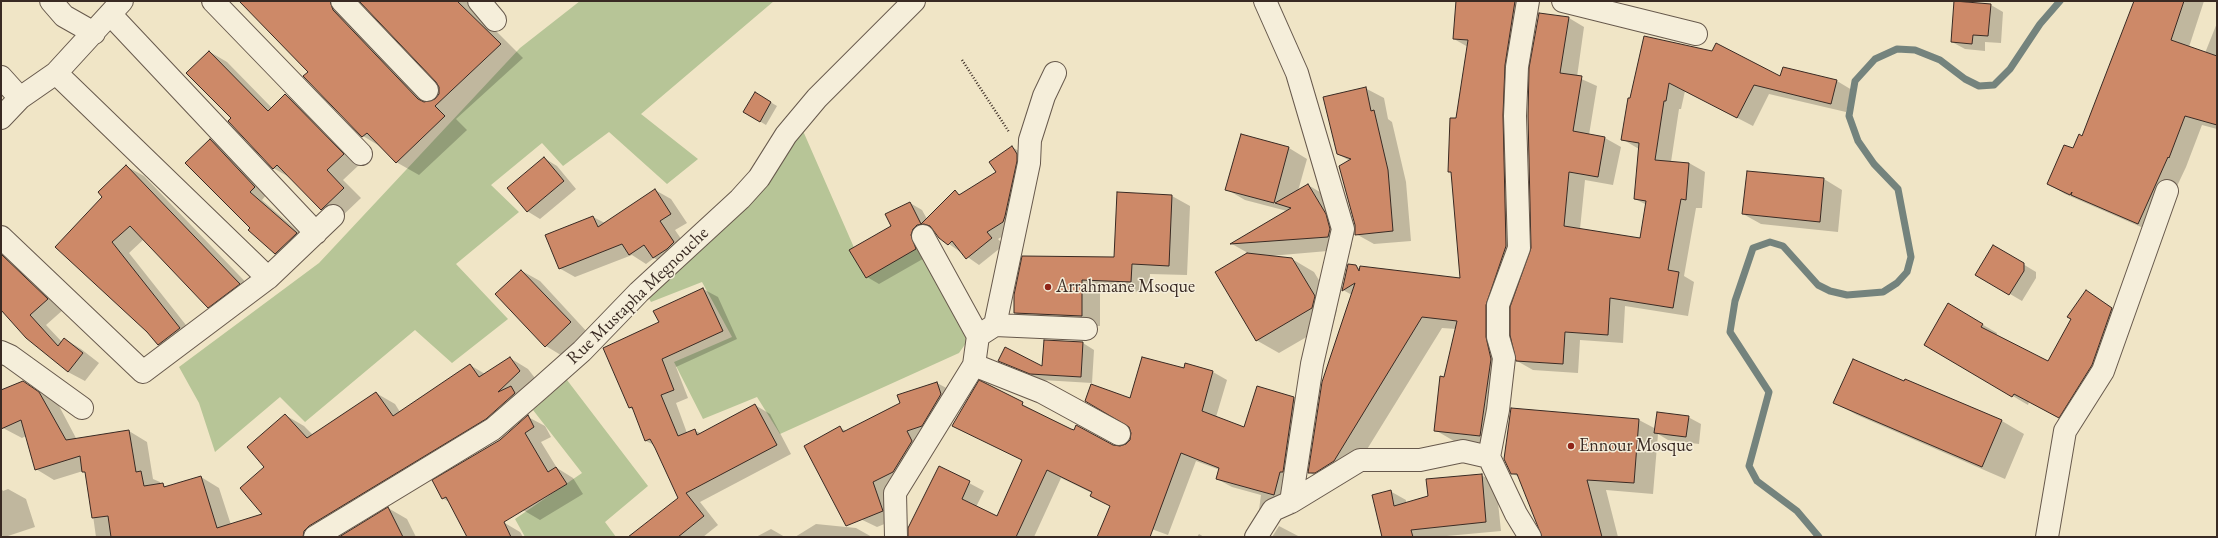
<!DOCTYPE html>
<style>
body{margin:0}
#map{position:relative;width:2218px;height:538px;overflow:hidden;background:#f0e5c6;font-family:"EB Garamond",serif}
canvas{display:block}
.frame{position:absolute;inset:0;border:2px solid #392a23;pointer-events:none}
</style>
<div id="map">
<canvas width="2218" height="538"></canvas>
<div class="frame"></div>
</div>
<script>
const context = document.querySelector('canvas').getContext('2d');
context.lineJoin = 'round';
function fillPath(path, color) {
  context.fillStyle = color;
  context.fill(path, 'evenodd');
}
function toPath(rows) {
  const path = new Path2D();
  for (const r of rows) {
    path.moveTo(r[0], r[1]);
    for (let i = 2; i < r.length; i += 2) path.lineTo(r[i], r[i + 1]);
  }
  return path;
}
function trace(path, color, width, dash) {
  context.strokeStyle = color;
  context.lineWidth = width;
  context.lineCap = dash ? 'butt' : 'round';
  context.setLineDash(dash || []);
  context.stroke(path);
}
function write(font, color, halo, rows, align = 'center') {
  context.font = font + ' "EB Garamond",serif';
  context.lineWidth = 3;
  context.setLineDash([]);
  context.textBaseline = 'middle';
  context.strokeStyle = halo;
  context.fillStyle = color;
  for (const [text, x, y, turn = 0] of rows) {
    context.save();
    context.translate(x, y);
    context.rotate((+turn || 0) * Math.PI / 180);
    context.textAlign = isNaN(turn) ? turn : align;
    if (halo) context.strokeText(text, 0, 0);
    context.fillText(text, 0, 0);
    context.restore();
  }
}
const green = toPath([
 [580,1,774,1,641,114,698,159,667,184,609,132,563,166,542,143,491,185,519,212,456,264,508,319,452,363,415,330,305,422,280,397,215,452,199,403,179,367,319,263,520,48],
 [800,124,866,275,921,240,967,333,966,343,959,353,780,434,757,397,703,419,674,362,732,337,702,282,651,302,646,293],
 [567,380,648,486,605,522,616,537,525,537,515,519,582,473,533,410]
]);
const shadow = toPath([
 [241,1,466,1,523,58,456,119,467,130,419,175,396,162,383,148,363,136,309,72],
 [361,2,437,81,440,93,436,100,430,102,356,5],
 [1457,1,1518,1,1523,76,1504,316,1499,446,1454,441,1435,430,1456,329,1442,328,1353,472,1328,483,1309,472,1352,295,1343,290,1355,266,1360,269,1462,279,1452,173,1449,172,1468,47,1454,39],
 [2135,1,2204,1,2189,47,2205,53,2217,23,2217,129,2202,125,2186,167,2155,233,2065,194,2048,184,2083,137],
 [1991,5,2003,12,2001,43,1985,42,1985,51,1965,49,1952,42],
 [1540,14,1569,18,1584,27,1577,77,1597,86,1589,135,1605,138,1621,147,1613,185,1585,180,1580,229,1641,239,1647,205,1635,199,1639,149,1622,139,1645,37,1781,78,1837,81,1852,90,1846,112,1769,94,1753,126,1685,91,1681,109,1679,109,1671,162,1689,163,1705,172,1702,208,1696,208,1684,276,1694,282,1688,316,1625,306,1623,343,1580,340,1578,373,1533,370,1517,361,1532,248],
 [210,52,227,62,272,108,286,95,303,105,360,164,343,180,361,198,339,219,322,209,291,178,273,168,232,118],
 [1365,88,1384,98,1388,119,1392,122,1406,182,1411,241,1374,244,1356,234,1350,161,1338,154],
 [755,93,777,106,766,125,744,112],
 [1241,136,1289,148,1307,159,1298,191,1308,185,1330,198,1348,228,1352,243,1351,249,1270,256,1292,259,1314,272,1337,310,1334,321,1279,353,1256,340,1248,253,1232,244,1287,211,1245,200,1226,189],
 [210,140,223,147,267,194,262,200,309,241,288,260,276,253],
 [1012,147,1024,154,1015,229,998,239,1004,245,979,265,949,244,934,230,929,232,928,256,879,284,867,277,892,226,910,203,922,210,927,219,955,192,960,195,997,172],
 [544,158,557,166,576,189,540,219,527,211],
 [126,166,144,176,257,294,226,317,208,307,144,239,129,253,197,339,176,355,158,345,148,332,57,247,104,197],
 [1824,179,1842,190,1838,232,1761,224,1743,214],
 [655,190,671,199,687,223,675,230,690,252,669,267,654,258,646,264,632,255,575,277,559,268,593,217,605,223],
 [1118,193,1172,196,1190,206,1187,275,1150,274,1149,292,1100,290,1100,326,1033,323,1015,313,1115,258],
 [1993,246,2036,272,2036,278,2022,301,1976,274],
 [1,252,64,309,46,325,62,342,65,339,81,349,99,363,85,381,68,372,1,308],
 [522,271,540,281,588,333,564,357,546,346],
 [703,289,718,297,737,339,676,367,688,398,676,403,687,433,694,430,702,434,755,405,770,414,791,454,700,502,718,525,703,537,651,537,679,498,654,445,646,441,634,410,630,408,660,323],
 [2086,291,2127,317,2074,426,2029,402,2028,405,1925,344,1949,305,1997,333,1996,336,2049,362],
 [1045,341,1083,343,1094,350,1092,383,1042,380,999,361,1043,367],
 [510,358,528,369,538,382,329,537,96,537,87,473,83,471,54,480,36,469,26,436,22,438,3,428,1,423,1,391,23,382,58,404,77,440,129,431,147,442,153,479,160,482,160,485,168,487,201,477,219,488,231,525,264,514,266,468,285,415,304,426,313,435,376,393,395,404,400,412,470,365,485,374],
 [1186,364,1213,372,1227,380,1216,417,1245,428,1258,387,1294,398,1308,406,1297,479,1273,517,1259,510,1261,495,1232,487,1217,479,1220,470,1196,461,1168,535,1146,527,1142,537,1098,537,1111,506,1092,493,1061,478,1034,537,909,537,939,467,984,491,976,507,997,517,1023,461,953,425,980,382,1075,432,1077,426,1119,448,1126,446,1131,441,1132,433,1131,400,1184,370],
 [1906,380,2002,421,2024,434,2005,479,1857,415,1835,403,1905,382],
 [937,383,952,391,908,480,897,519,877,527,852,515,840,428,847,431,901,404],
 [1512,409,1639,420,1656,429,1688,417,1701,424,1699,444,1668,440,1658,434,1653,494,1606,490,1618,537,1542,537,1542,531,1519,477,1511,473],
 [528,417,545,426,551,437,541,442,557,468,573,478,583,494,540,520,523,510,451,503,442,498,500,440],
 [1481,475,1496,483,1501,531,1436,537,1383,537,1390,491,1406,500,1406,504,1429,497],
 [1,488,3,491,8,489,26,499,35,527,5,537,1,535],
 [388,508,407,519,416,537,339,537],
 [503,522,520,532,523,537,478,537],
 [816,524,856,528,872,537,795,537],
 [1279,526,1300,537,1272,537],
 [771,529,785,537,756,537],
 [1199,534,1204,537,1197,537]
]);
const stream = toPath([
 [1819,537,1797,511,1757,481,1749,466,1769,392,1730,332,1735,301,1753,248,1770,242,1783,246,1818,285,1830,291,1847,295,1883,292,1897,283,1907,272,1911,257,1898,189,1874,164,1858,141,1849,116,1855,81,1875,59,1897,49,1915,50,1940,60,1965,79,1979,86,1994,85,2010,69,2040,24,2060,1]
]);
const building = toPath([
 [239,1,330,1,333,10,418,99,424,102,435,99,439,94,439,87,436,82,359,1,457,1,501,44,435,106,445,116,396,163,367,133,362,137,303,76,308,72,239,1],
 [1456,1,1515,1,1505,65,1503,115,1506,246,1486,305,1486,337,1491,359,1480,436,1434,431,1440,376,1444,377,1457,321,1422,317,1334,461,1315,473,1308,473,1322,382,1355,283,1342,291,1348,264,1356,265,1359,271,1360,266,1460,278,1451,172,1448,172,1450,118,1456,118,1468,40,1453,39,1456,1],
 [1954,1,1991,4,1988,36,1973,35,1972,44,1951,42,1954,1],
 [2134,1,2184,1,2171,40,2217,56,2217,125,2185,116,2169,158,2168,157,2138,224,2071,195,2072,192,2070,195,2047,184,2064,145,2073,148,2079,134,2082,136,2134,1],
 [1539,13,1569,17,1560,73,1582,76,1573,131,1605,137,1598,177,1569,172,1564,226,1640,238,1646,201,1634,199,1639,143,1621,140,1628,98,1630,98,1644,36,1712,51,1716,43,1780,76,1783,67,1837,80,1831,104,1754,85,1737,118,1669,83,1666,101,1664,101,1655,160,1689,163,1686,200,1681,199,1668,270,1679,272,1673,308,1610,298,1608,335,1565,332,1563,364,1516,361,1510,335,1510,307,1531,248,1528,116,1529,68,1539,13],
 [209,51,268,111,285,94,344,154,327,170,344,188,321,210,277,165,273,169,228,121,231,118,186,73,209,51],
 [1366,87,1371,111,1374,110,1388,170,1393,231,1355,235,1355,225,1339,166,1351,159,1337,154,1323,97,1366,87],
 [755,92,771,102,760,122,743,112,755,92],
 [1241,134,1289,147,1274,203,1225,190,1241,134],
 [210,139,255,187,250,192,297,233,275,254,248,230,250,228,185,163,210,139],
 [1012,146,1017,154,1017,161,1005,216,1003,222,987,232,992,238,966,259,952,241,948,245,939,238,930,226,924,224,917,225,913,229,911,235,916,249,866,278,849,250,891,226,885,214,910,202,921,224,955,190,959,195,996,172,989,162,1012,146],
 [544,157,564,181,527,212,507,188,544,157],
 [126,165,240,284,208,308,130,226,112,242,180,328,158,345,147,332,55,247,102,197,98,192,126,165],
 [1747,171,1824,178,1820,222,1742,214,1747,171],
 [1308,184,1326,214,1330,229,1328,237,1230,244,1291,208,1275,203,1308,184],
 [655,189,671,214,660,221,674,242,667,249,653,258,644,245,629,255,622,244,559,269,545,235,593,216,598,227,655,189],
 [1117,192,1172,195,1169,266,1132,264,1131,282,1082,280,1082,316,1014,313,1014,295,1022,256,1114,257,1117,192],
 [1993,245,2024,263,2024,271,2009,295,1975,275,1993,245],
 [1247,253,1292,258,1315,296,1312,308,1256,341,1215,272,1247,253],
 [1,254,48,299,30,315,58,346,64,338,83,353,68,372,26,338,1,310,1,254],
 [521,270,571,322,545,347,495,294,521,270],
 [703,288,723,331,662,359,674,390,661,395,678,436,695,429,697,435,755,404,777,445,686,493,704,516,678,537,628,537,678,498,655,448,650,439,645,441,632,407,629,408,603,348,659,322,653,311,703,288],
 [2086,290,2112,308,2092,365,2059,418,2014,394,2012,397,1924,345,1948,303,1983,324,1981,327,2048,361,2071,319,2067,317,2086,290],
 [1044,340,1083,342,1081,377,1030,374,998,361,1005,347,1042,366,1044,340],
 [510,357,520,371,498,392,511,386,515,393,486,419,309,526,304,531,303,537,111,537,108,516,92,518,85,472,82,472,80,456,35,470,21,420,1,429,1,390,23,381,39,392,66,440,129,430,136,472,141,471,144,486,163,483,164,487,201,476,217,528,262,514,240,488,264,467,247,447,285,414,307,438,376,392,393,416,470,364,479,377,510,357],
 [1142,357,1184,368,1185,363,1213,371,1202,411,1244,427,1257,386,1294,397,1283,472,1280,472,1274,495,1216,479,1219,468,1181,453,1150,537,1097,537,1110,506,1090,496,1092,492,1047,470,1016,537,908,537,908,528,939,466,970,481,962,499,997,516,1022,460,952,426,979,380,1023,402,1022,405,1071,429,1074,430,1076,425,1113,445,1120,446,1126,444,1130,440,1131,433,1129,427,1085,401,1091,384,1130,398,1142,357],
 [1853,359,1904,381,1905,379,2002,420,1982,467,1833,403,1853,359],
 [937,382,941,394,922,426,907,431,912,441,893,472,873,482,883,511,846,526,804,446,840,426,843,432,900,403,897,395,937,382],
 [1511,408,1639,419,1634,483,1587,480,1602,537,1542,537,1517,474,1511,474,1504,459,1511,408],
 [1657,412,1689,416,1686,437,1654,433,1657,412],
 [528,415,534,427,525,433,548,472,556,467,567,484,504,522,511,537,467,537,446,497,442,499,432,480,500,440,528,415],
 [1482,474,1486,522,1411,530,1413,537,1382,537,1372,495,1391,490,1394,506,1428,496,1426,479,1482,474],
 [388,507,403,537,339,537,388,507]
]);
const path = toPath([
 [962,60,1009,132]
]);
const minor = toPath([
 [51,1,64,16,94,33],
 [213,1,361,154],
 [342,1,427,90],
 [479,1,495,20],
 [1563,1,1696,34],
 [110,14,316,233],
 [56,73,268,278],
 [1,77,20,98],
 [1,118,20,98,56,73,122,1],
 [923,236,978,336],
 [1,237,143,372,268,278,333,216],
 [995,325,1086,329],
 [1,352,10,356,82,408],
 [974,365,1042,392,1119,434],
 [1489,457,1498,410,1504,358,1498,337,1498,305,1519,248,1515,116,1517,67,1528,1],
 [1291,502,1360,460,1420,460,1463,451,1489,457,1516,514,1530,537],
 [315,537,493,429,538,390,582,351,639,292,740,199,759,178,786,135,817,98,914,1],
 [896,537,895,493,974,365,978,336,995,325,1029,163,1030,140,1044,96,1055,73],
 [1256,537,1273,510,1291,502,1312,364,1343,229,1297,73,1265,1],
 [2047,537,2065,431,2103,371,2167,191]
]);
const markers = [
 [1048,287,4,"#8f2418"],
 [1571,446,4,"#8f2418"]
];
const poiNames = [
 ["Arrahmane Msoque",1056,287],
 ["Ennour Mosque",1579,446]
];
const streetNames = [
 ["Rue Mustapha Megnouche",638,296,-44]
];
fillPath(green, '#b7c597');
fillPath(shadow, '#0003');
trace(stream, '#74837d', 7);
fillPath(building, '#cd8968');
trace(building, '#392a23', 1);
trace(minor, '#67594c', 24);
trace(path, '#392a23', 2.5, [1, 2]);
trace(minor, '#f5eeda', 22);
for (const [x, y, r, color] of markers) {
  const dot = new Path2D();
  dot.arc(x, y, r, 0, 2 * Math.PI);
  context.fillStyle = color;
  context.fill(dot);
  trace(dot, '#f5eeda', 1.5);
}
write('18px', '#392a23', '#f5eeda', poiNames, 'left');
write('18px', '#392a23', '#f5eeda', streetNames);
</script>
